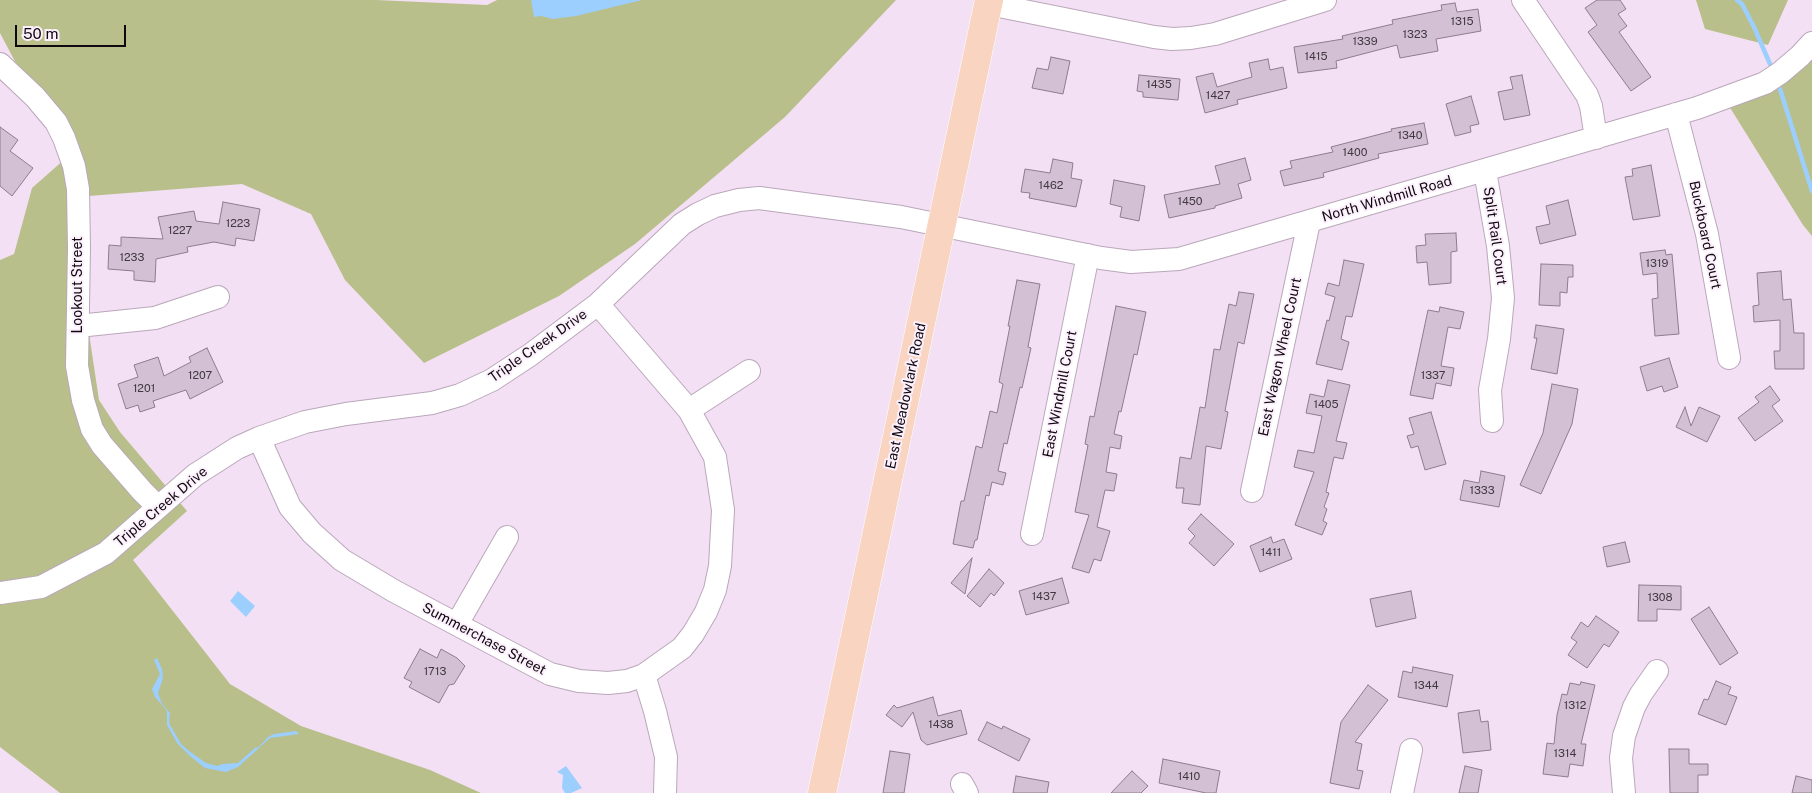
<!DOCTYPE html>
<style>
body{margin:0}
#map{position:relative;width:1812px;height:793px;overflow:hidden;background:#f4e0f4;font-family:"Public Sans",sans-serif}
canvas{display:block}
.scale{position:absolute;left:15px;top:25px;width:111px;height:22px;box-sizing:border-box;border:2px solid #0f090f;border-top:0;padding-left:6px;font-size:15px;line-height:18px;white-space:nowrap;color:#0f090f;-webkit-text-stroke:4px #fcf0fd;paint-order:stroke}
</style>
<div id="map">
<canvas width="1812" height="793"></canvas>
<div class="scale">50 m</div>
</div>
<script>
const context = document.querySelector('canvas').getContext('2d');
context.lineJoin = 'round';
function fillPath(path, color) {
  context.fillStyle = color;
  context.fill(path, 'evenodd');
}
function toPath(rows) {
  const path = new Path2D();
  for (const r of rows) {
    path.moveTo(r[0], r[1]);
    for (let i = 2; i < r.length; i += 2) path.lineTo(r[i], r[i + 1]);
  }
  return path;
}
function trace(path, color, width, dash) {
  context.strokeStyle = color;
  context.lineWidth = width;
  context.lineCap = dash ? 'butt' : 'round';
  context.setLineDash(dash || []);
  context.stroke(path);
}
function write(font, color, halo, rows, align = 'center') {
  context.font = font + ' "Public Sans",sans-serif';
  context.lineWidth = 4;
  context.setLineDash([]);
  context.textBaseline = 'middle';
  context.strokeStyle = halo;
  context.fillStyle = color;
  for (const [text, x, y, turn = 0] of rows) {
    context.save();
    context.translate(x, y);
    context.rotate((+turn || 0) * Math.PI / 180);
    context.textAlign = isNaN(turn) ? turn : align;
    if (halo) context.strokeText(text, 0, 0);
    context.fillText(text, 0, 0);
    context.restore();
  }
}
const green = toPath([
 [0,0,376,0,487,5,497,0,896,0,785,117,635,244,559,296,424,363,345,280,311,214,242,184,89,196,90,340,99,400,120,432,187,511,133,560,230,684,301,726,430,770,481,793,60,793,0,747,0,260,14,254,32,188,66,158,0,33],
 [1696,0,1788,0,1768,45,1705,29],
 [1812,43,1812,236,1803,225,1724,98]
]);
const water = toPath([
 [531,0,642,0,576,16,553,19,541,16,534,17],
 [238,591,255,606,246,617,230,601],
 [157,658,162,669,163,678,158,693,162,704,170,713,169,723,181,744,189,751,206,763,218,766,222,764,238,763,255,748,259,747,268,737,274,734,296,731,299,734,270,738,238,767,226,772,205,768,190,756,177,743,167,725,167,711,155,697,152,689,160,674,154,660],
 [566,766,582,788,571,793,565,793,562,788,563,775,557,772]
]);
const stream = toPath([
 [1737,0,1742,4,1754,27,1770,64],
 [1780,89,1812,191]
]);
const building = toPath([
 [1597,0,1620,0,1626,9,1618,14,1627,26,1619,32,1651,77,1631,91,1588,32,1597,25,1585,8,1597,0],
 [1455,3,1457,12,1478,9,1481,31,1436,39,1438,51,1400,58,1397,45,1336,61,1337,68,1298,73,1294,47,1343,39,1342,36,1393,24,1392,20,1442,10,1441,5,1455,3],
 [1051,57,1070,61,1063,94,1032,88,1037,68,1048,70,1051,57],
 [1268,59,1270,70,1283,67,1287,88,1237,100,1238,104,1205,113,1196,77,1213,73,1217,87,1252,77,1249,63,1268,59],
 [1139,75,1180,79,1178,100,1143,97,1143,92,1137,91,1139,75],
 [1522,75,1530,115,1504,120,1498,92,1513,89,1510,77,1522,75],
 [1471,96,1479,124,1470,126,1471,132,1455,136,1446,104,1471,96],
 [1424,123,1428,144,1378,154,1379,158,1323,173,1324,177,1284,186,1280,171,1292,168,1290,161,1333,152,1331,147,1392,131,1391,129,1424,123],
 [0,127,18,140,10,151,33,168,12,196,0,186,0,127],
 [1245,158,1251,180,1238,184,1242,198,1215,206,1215,208,1169,218,1164,195,1220,184,1215,166,1245,158],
 [1053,159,1073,163,1071,178,1082,180,1076,207,1029,198,1030,193,1021,192,1025,169,1050,173,1053,159],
 [1651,165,1660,216,1633,220,1625,177,1633,176,1632,169,1651,165],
 [1114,180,1145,186,1139,221,1120,217,1122,207,1110,204,1114,180],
 [1568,200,1576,235,1540,244,1536,227,1550,224,1546,206,1568,200],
 [223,202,260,209,254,241,236,238,235,246,214,242,187,247,188,252,156,259,155,282,134,280,134,271,108,269,109,245,121,246,121,237,163,239,158,217,194,211,196,221,219,224,223,202],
 [1456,233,1457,251,1451,252,1451,283,1429,285,1427,262,1417,263,1416,246,1426,245,1425,234,1456,233],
 [1665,250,1666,255,1672,254,1679,334,1655,336,1652,299,1658,298,1657,273,1643,275,1640,253,1665,250],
 [1344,260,1364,264,1352,317,1346,316,1341,339,1349,342,1342,370,1316,364,1327,320,1329,321,1335,297,1325,294,1328,283,1339,286,1344,260],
 [1541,264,1573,265,1573,277,1568,277,1567,293,1560,292,1560,306,1539,305,1541,264],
 [1781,271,1783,300,1791,299,1794,333,1804,333,1804,369,1775,369,1774,351,1780,351,1780,320,1754,322,1753,306,1759,305,1757,273,1781,271],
 [1017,280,1040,284,1028,347,1031,348,1022,388,1020,387,1007,444,1004,443,998,471,1006,473,1003,485,992,482,989,496,986,495,977,540,975,540,973,548,953,544,961,501,964,501,976,446,982,448,990,411,997,413,1003,384,999,382,1010,326,1008,326,1017,280],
 [1239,292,1254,294,1244,344,1238,342,1225,411,1228,412,1221,449,1206,446,1200,505,1182,503,1184,488,1176,488,1180,457,1191,459,1200,407,1205,408,1214,349,1220,350,1229,304,1236,306,1239,292],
 [1116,306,1146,312,1137,355,1134,354,1121,412,1119,411,1114,434,1122,436,1120,449,1110,447,1106,472,1117,474,1114,491,1105,490,1097,527,1110,531,1101,561,1094,559,1089,573,1072,568,1089,515,1075,512,1088,445,1085,444,1090,416,1094,417,1116,306],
 [1440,307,1464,312,1460,329,1448,327,1441,366,1454,368,1451,386,1436,383,1433,399,1410,395,1428,310,1439,312,1440,307],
 [1536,325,1564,329,1557,374,1531,369,1537,338,1534,338,1536,325],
 [207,348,223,382,190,399,186,390,153,401,155,407,140,412,138,405,126,409,118,384,138,377,134,365,158,357,164,376,191,362,189,357,207,348],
 [1669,358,1678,387,1664,392,1662,386,1647,391,1640,367,1669,358],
 [1328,380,1350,385,1336,441,1347,443,1343,459,1334,457,1326,492,1329,493,1324,507,1327,509,1323,521,1327,523,1322,535,1295,525,1314,472,1294,467,1298,450,1314,453,1322,416,1306,413,1310,394,1324,397,1328,380],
 [1552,384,1578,389,1572,424,1541,494,1520,485,1543,433,1552,384],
 [1770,386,1780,400,1772,406,1783,421,1755,441,1738,418,1759,402,1755,397,1770,386],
 [1685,407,1691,426,1699,407,1720,416,1707,442,1676,427,1685,407],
 [1431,412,1446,464,1425,470,1418,446,1411,448,1407,436,1414,434,1409,418,1431,412],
 [1481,471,1505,476,1499,507,1460,500,1464,480,1479,483,1481,471],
 [1201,514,1234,544,1214,566,1189,543,1195,536,1188,529,1201,514],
 [1271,537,1273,543,1284,539,1292,559,1260,572,1250,546,1271,537],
 [1625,542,1630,562,1607,567,1603,547,1625,542],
 [972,558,965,594,951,583,972,558],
 [989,569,1004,583,994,596,991,593,980,607,967,596,989,569],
 [1062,578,1069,603,1026,615,1019,591,1062,578],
 [1639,585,1681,586,1681,610,1657,609,1657,621,1638,621,1639,585],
 [1411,591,1416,618,1376,627,1370,599,1411,591],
 [1709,607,1738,653,1720,665,1691,619,1709,607],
 [1596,616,1619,632,1609,647,1604,644,1587,668,1568,655,1577,642,1571,638,1581,622,1588,627,1596,616],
 [420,649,437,658,441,649,457,658,465,666,454,684,449,685,439,703,409,687,412,682,404,678,420,649],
 [1413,667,1453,675,1447,707,1398,697,1403,671,1412,673,1413,667],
 [1716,681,1731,687,1728,694,1737,697,1726,725,1698,714,1704,699,1708,700,1716,681],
 [1581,682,1595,685,1581,744,1586,744,1583,766,1570,764,1568,777,1543,774,1547,743,1554,744,1557,715,1562,694,1567,695,1570,683,1580,685,1581,682],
 [1368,685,1388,700,1355,742,1362,744,1357,770,1363,771,1359,789,1330,783,1341,722,1368,685],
 [933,697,938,716,961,710,967,734,927,745,921,740,913,712,902,727,886,715,894,705,897,708,933,697],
 [1479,710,1481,722,1488,721,1491,750,1463,753,1458,713,1479,710],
 [987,722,1002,729,1003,726,1030,739,1019,761,978,740,987,722],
 [1669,749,1689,749,1689,764,1708,764,1708,775,1698,775,1698,793,1670,793,1669,749],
 [890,751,910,754,904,793,883,793,890,751],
 [1163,759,1220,771,1216,793,1206,793,1159,783,1163,759],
 [1465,766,1482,770,1478,793,1459,793,1465,766],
 [1132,771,1148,786,1141,793,1111,793,1132,771],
 [1016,776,1049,782,1047,793,1013,793,1016,776],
 [1796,776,1812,780,1812,793,1792,793,1796,776]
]);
const minor = toPath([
 [1523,0,1587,95,1591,106,1596,138],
 [989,4,1154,37,1172,39,1191,38,1215,34,1325,0],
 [0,64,35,97,56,122,64,138,74,166,78,189,79,248,77,366,83,400,92,429,102,445,142,491,158,507],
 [1676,114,1707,234,1729,358],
 [1485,171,1498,246,1503,298,1499,339,1490,390,1492,421],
 [78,326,155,318,218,297],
 [689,410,749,371],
 [259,438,290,507,312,533,342,560,394,591,550,674,579,681,608,683,627,681,644,675,682,648,693,634,706,612,715,590,720,566,723,510,715,457,689,410,598,304],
 [1252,491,1309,222],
 [1032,534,1088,255],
 [0,593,41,587,106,553,195,475,237,448,259,438,305,422,346,414,432,403,460,395,492,380,530,355,598,304,682,224,698,214,715,206,739,200,759,198,901,217,1101,258,1131,262,1179,259,1697,108,1765,83,1780,73,1800,56,1812,43],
 [457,624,507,537],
 [644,675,655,711,666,757,665,793],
 [962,784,967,793],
 [1402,793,1411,750],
 [1624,793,1621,758,1624,736,1634,707,1641,694,1657,671]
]);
const major = toPath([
 [822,793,989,0]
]);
const numberNames = [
 ["1315",1462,22],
 ["1323",1415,35],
 ["1339",1365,42],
 ["1415",1316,57],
 ["1435",1159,85],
 ["1427",1218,96],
 ["1340",1410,136],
 ["1400",1355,153],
 ["1462",1051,186],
 ["1450",1190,202],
 ["1223",238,224],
 ["1227",180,231],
 ["1233",132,258],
 ["1319",1657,264],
 ["1207",200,376],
 ["1337",1433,376],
 ["1201",144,389],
 ["1405",1326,405],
 ["1333",1482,491],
 ["1411",1271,553],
 ["1437",1044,597],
 ["1308",1660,598],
 ["1713",435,672],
 ["1344",1426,686],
 ["1312",1575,706],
 ["1438",941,725],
 ["1314",1565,754],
 ["1410",1189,777]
];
const streetNames = [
 ["North Windmill Road",1387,199,-16],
 ["Buckboard Court",1705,235,78],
 ["Split Rail Court",1495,236,82],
 ["Lookout Street",78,285,-90],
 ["Triple Creek Drive",538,346,-35],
 ["East Wagon Wheel Court",1280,357,-78],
 ["East Windmill Court",1060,394,-79],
 ["East Meadowlark Road",906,396,-78],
 ["Triple Creek Drive",161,507,-40],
 ["Summerchase Street",484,639,28]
];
fillPath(green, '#b8bf8b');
fillPath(water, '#9ccefe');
trace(stream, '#9ccefe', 4.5);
fillPath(building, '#d3c0d4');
trace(building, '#8e7c8e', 1);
trace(minor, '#baa7ba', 24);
trace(major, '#fff', 29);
trace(minor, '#fff', 22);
trace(major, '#f8d4c1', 28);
write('11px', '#403740', null, numberNames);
write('14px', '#0f090f', '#fcf0fd', streetNames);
</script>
